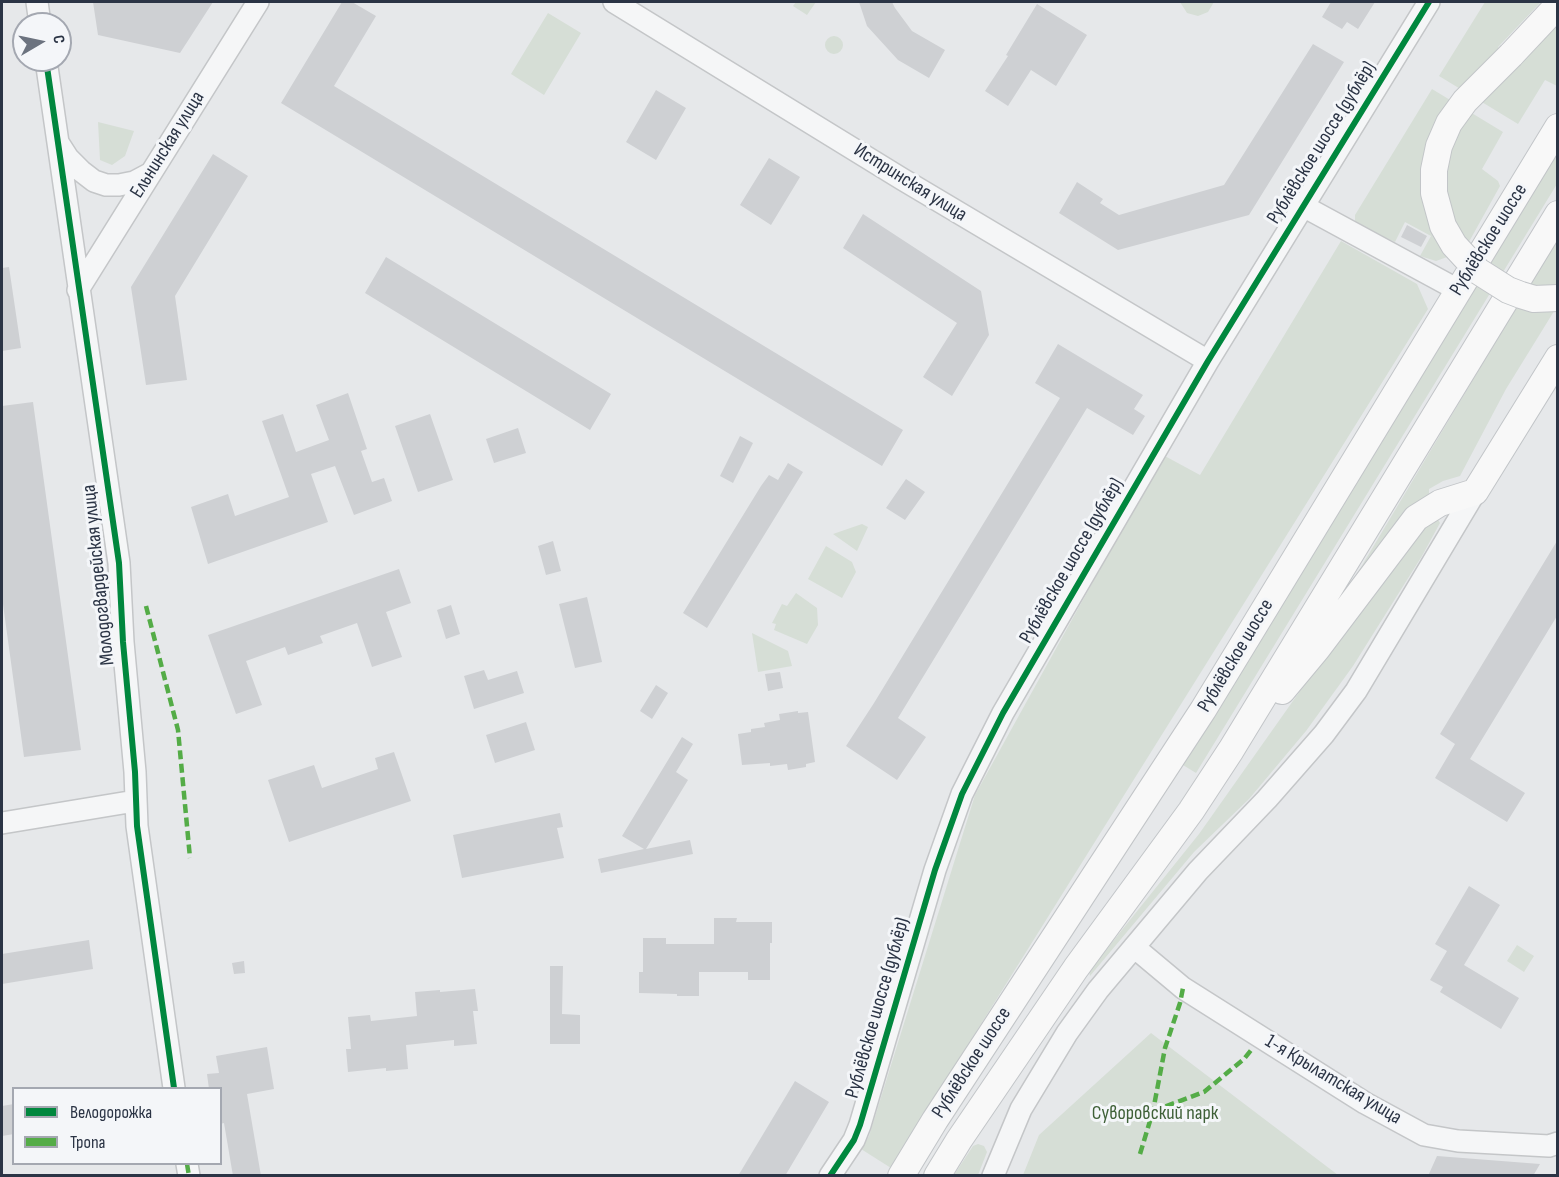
<!DOCTYPE html>
<meta charset="utf-8">
<style>
body{margin:0}
#map{position:relative;width:1559px;height:1177px;overflow:hidden;background:#e6e8ea;font-family:"Sofia Sans Condensed",sans-serif}
canvas{display:block}
.frame{position:absolute;inset:0;border:3px solid #2b3445;pointer-events:none}
.legend{position:absolute;left:12px;top:1087px;width:210px;height:78px;box-sizing:border-box;background:#f4f6f9;border:2px solid #a4a8b1;margin:0;padding:8px 10px;list-style:none;font-size:18px;color:#2b3445}
.legend li{display:flex;align-items:center;gap:12px;height:30px}
.legend b{width:30px;border:2px solid #a4a8b1}
.north{position:absolute;left:12px;top:12px;width:60px;height:60px;box-sizing:border-box;background:#f4f6f9;border:2px solid #a4a8b1;border-radius:50%;rotate:81deg;font-size:16px;font-weight:700;line-height:24px;text-align:center;color:#2b3445}
.north::after{content:'';display:block;margin:auto;width:21px;height:27px;background:#6c737f;clip-path:polygon(50% 0,100% 100%,50% 72%,0 100%)}
</style>
<div id="map">
<canvas width="1559" height="1177"></canvas>
<div class="frame"></div>
<ul class="legend">
<li><b style="height:8px;background:#00873e"></b>Велодорожка</li>
<li><b style="height:8px;background:#54ac47"></b>Тропа</li>
</ul>
<div class="north">С</div>
</div>
<script>
const context = document.querySelector('canvas').getContext('2d');
context.lineJoin = 'round';
function fillPath(path, color) {
  context.fillStyle = color;
  context.fill(path, 'evenodd');
}
function toPath(rows) {
  const path = new Path2D();
  for (const r of rows) {
    if (r.length === 3) {
      path.moveTo(r[0] + r[2], r[1]);
      path.arc(r[0], r[1], r[2], 0, 2 * Math.PI);
      continue;
    }
    path.moveTo(r[0], r[1]);
    for (let i = 2; i < r.length; i += 2) path.lineTo(r[i], r[i + 1]);
  }
  return path;
}
function trace(path, color, width, dash) {
  context.strokeStyle = color;
  context.lineWidth = width;
  context.lineCap = dash ? 'butt' : 'round';
  context.setLineDash(dash || []);
  context.stroke(path);
}
function write(font, color, halo, rows, align = 'center') {
  context.font = font + ' "Sofia Sans Condensed",sans-serif';
  context.lineWidth = 6;
  context.setLineDash([]);
  context.textBaseline = 'middle';
  context.strokeStyle = halo;
  context.fillStyle = color;
  for (const [text, x, y, turn = 0] of rows) {
    context.save();
    context.translate(x, y);
    context.rotate((+turn || 0) * Math.PI / 180);
    context.textAlign = isNaN(turn) ? turn : align;
    if (halo) context.strokeText(text, 0, 0);
    context.fillText(text, 0, 0);
    context.restore();
  }
}
const green = toPath([
 [796,2,816,2,807,15,793,6],
 [1180,2,1214,2,1208,12,1198,16,1187,13],
 [1485,2,1541,2,1498,47,1515,65,1557,19,1557,86,1545,80,1518,124,1439,76],
 [548,13,581,33,544,95,511,74],
 [834,45,9],
 [1432,89,1503,132,1482,169,1498,181,1500,186,1470,240,1461,252,1436,261,1420,256,1431,236,1405,222,1395,242,1355,224,1355,215],
 [98,122,134,131,125,156,112,165,100,160],
 [1557,146,1557,184,1196,773,1183,765],
 [1557,239,1556,308,1506,389,1460,476,1443,481,1429,489,1429,495,1330,619],
 [1341,241,1417,284,1428,309,891,1168,861,1149,869,1136,975,795,1163,455,1200,475],
 [1435,515,1440,523,1422,556,1353,666,1306,731,1249,799,1194,852,1090,976,1089,971,1199,834,1336,640,1416,533],
 [862,524,868,527,857,551,833,534],
 [826,546,852,562,856,572,842,598,808,579],
 [796,593,817,608,818,625,807,644,774,630,776,624,772,623,782,604,787,606],
 [752,633,788,651,792,666,758,672],
 [1517,945,1534,956,1524,972,1507,961],
 [1151,1033,1338,1175,1023,1175,1039,1135],
 [978,1144,984,1146,987,1152,978,1175,954,1175,973,1146]
]);
const building = toPath([
 [93,2,168,2,176,3,178,2,213,2,180,53,98,35],
 [342,2,352,2,376,16,334,86,903,430,882,466,281,103],
 [859,2,892,2,895,8,912,31,945,50,929,78,898,60,867,26],
 [1331,2,1375,2,1358,29,1347,22,1342,29,1322,17],
 [1037,4,1087,35,1056,86,1031,70,1008,106,985,91,1008,56,1006,55],
 [1313,44,1344,62,1249,215,1118,250,1059,213,1077,182,1103,199,1100,203,1119,215,1224,185],
 [656,90,686,108,656,160,626,142],
 [213,154,248,176,175,296,187,380,146,385,131,287],
 [769,158,800,177,771,225,740,205],
 [863,214,981,291,989,335,952,396,923,377,957,323,843,248],
 [1407,225,1427,236,1421,247,1401,237],
 [386,257,611,394,590,430,365,293],
 [9,267,21,348,2,351,2,268],
 [1058,344,1143,395,1134,409,1145,416,1133,435,1087,408,898,718,926,737,897,780,846,746,874,703,1060,398,1035,383],
 [348,393,367,449,361,451,372,482,384,478,392,501,354,515,335,466,311,474,328,522,208,564,191,507,228,494,235,516,289,497,262,421,283,414,296,452,329,440,316,405],
 [33,402,81,750,24,757,2,597,2,406],
 [430,414,453,480,418,492,395,426],
 [518,428,526,453,494,463,486,439],
 [740,436,753,443,733,483,720,476],
 [788,463,803,472,707,628,683,613,761,486,769,475,778,480],
 [906,479,925,492,905,520,886,508],
 [553,541,561,571,546,575,538,546],
 [1557,541,1557,616,1470,759,1525,793,1507,822,1435,778,1455,744,1440,734],
 [399,569,411,603,386,612,402,657,372,667,357,623,320,636,323,643,288,655,285,647,246,661,262,705,236,714,208,635],
 [587,597,602,662,575,668,559,604],
 [451,605,460,634,446,639,437,610],
 [484,670,488,680,517,671,524,693,474,709,464,676],
 [780,672,783,688,768,691,765,674],
 [656,685,668,693,652,719,640,711],
 [798,711,798,713,808,712,815,762,806,764,806,767,788,770,787,764,770,766,770,763,742,765,738,734,751,732,751,729,765,727,764,723,780,720,779,714],
 [526,722,535,750,495,763,486,735],
 [682,737,693,744,676,772,688,780,646,849,690,840,693,854,601,873,598,859,644,849,622,836],
 [394,752,411,801,289,842,268,780,314,765,322,788,378,769,375,758],
 [560,813,563,827,557,828,564,858,462,878,453,835],
 [1469,886,1500,905,1464,965,1519,998,1501,1029,1440,992,1443,987,1430,980,1447,951,1435,944],
 [714,918,737,918,736,922,772,922,772,943,770,943,770,980,748,980,748,972,699,972,699,996,677,996,677,994,639,993,639,972,643,972,643,938,666,938,666,944,714,944],
 [89,940,93,969,2,984,2,954],
 [244,961,245,973,234,974,232,963],
 [550,966,563,966,562,1014,580,1015,580,1044,550,1044],
 [475,989,478,1011,473,1011,477,1044,454,1046,454,1040,406,1045,408,1069,386,1071,386,1068,348,1072,346,1049,351,1049,348,1017,370,1015,371,1021,417,1016,415,992,440,990,440,992],
 [267,1047,274,1089,247,1094,261,1176,233,1176,224,1123,220,1124,220,1089,209,1089,207,1074,219,1073,216,1056],
 [795,1081,829,1102,785,1176,738,1176],
 [14,1104,14,1134,2,1136,2,1106],
 [1437,1156,1540,1164,1533,1176,1428,1176]
]);
const minor = toPath([
 [37,2,40,24],
 [614,2,902,179,1208,361],
 [46,60,119,563,123,642,135,772,137,826,174,1088],
 [59,144,68,158,81,171,94,181,106,185,119,185,134,182,151,173],
 [1303,206,1458,290],
 [78,290,258,2],
 [2,823,135,801],
 [1134,947,1183,988,1365,1103,1424,1135,1458,1141,1549,1146,1558,1143],
 [187,1164,189,1176],
 [830,1176,854,1140,860,1125,935,870,962,794,1003,713,1208,361,1429,2],
 [993,1176,1021,1109,1067,1033,1098,990,1198,871,1267,799,1324,734,1356,691,1475,492]
]);
const major = toPath([
 [1511,55,1558,5],
 [1282,691,1317,649,1416,518,1440,503,1475,492,1558,358],
 [901,1176,935,1120,1203,710,1558,127],
 [937,1176,959,1140,1076,968,1191,811,1231,750,1558,214]
]);
const majorBridge = toPath([
 [1511,55,1465,101,1449,123,1439,146,1434,170,1434,193,1443,226,1454,245,1478,271,1508,290,1521,295,1534,299,1558,298]
]);
const quiet = toPath([
 [146,606,178,730,190,858],
 [1153,1111,1204,1092,1244,1059,1252,1049],
 [1140,1154,1153,1111,1165,1048,1180,1003,1183,988],
 [187,1164,189,1176]
]);
const cycleway = toPath([
 [46,60,119,563,123,642,135,772,137,826,174,1088],
 [830,1176,854,1140,860,1125,935,870,962,794,1003,713,1208,361,1429,2]
]);
const streetNames = [
 ["Рублёвское шоссе (дублёр)",1322,143,-58],
 ["Ельнинская улица",168,145,-58],
 ["Истринская улица",910,183,32],
 ["Рублёвское шоссе",1489,240,-58],
 ["Рублёвское шоссе (дублёр)",1072,561,-60],
 ["Молодогвардейская улица",99,575,-96],
 ["Рублёвское шоссе",1236,656,-59],
 ["Рублёвское шоссе (дублёр)",878,1008,-74],
 ["Рублёвское шоссе",972,1063,-57],
 ["1-я Крылатская улица",1333,1080,31]
];
const parkNames = [
 ["Суворовский парк",1155,1114]
];
fillPath(green, '#d6ded6');
fillPath(building, '#ced0d3');
trace(minor, '#c4c6c8', 24);
trace(major, '#c2c5c8', 28);
trace(minor, '#f5f6f7', 21);
trace(major, '#f8f8f8', 26);
trace(majorBridge, '#c2c5c8', 28, []);
trace(majorBridge, '#f8f8f8', 26);
trace(quiet, '#54ac47', 4.5, [9, 4.5]);
trace(cycleway, '#00873e', 6);
write('20px', '#2b3445', '#f4f6f9', streetNames);
write('20px', '#3f6138', '#f4f6f9', parkNames);
</script>
